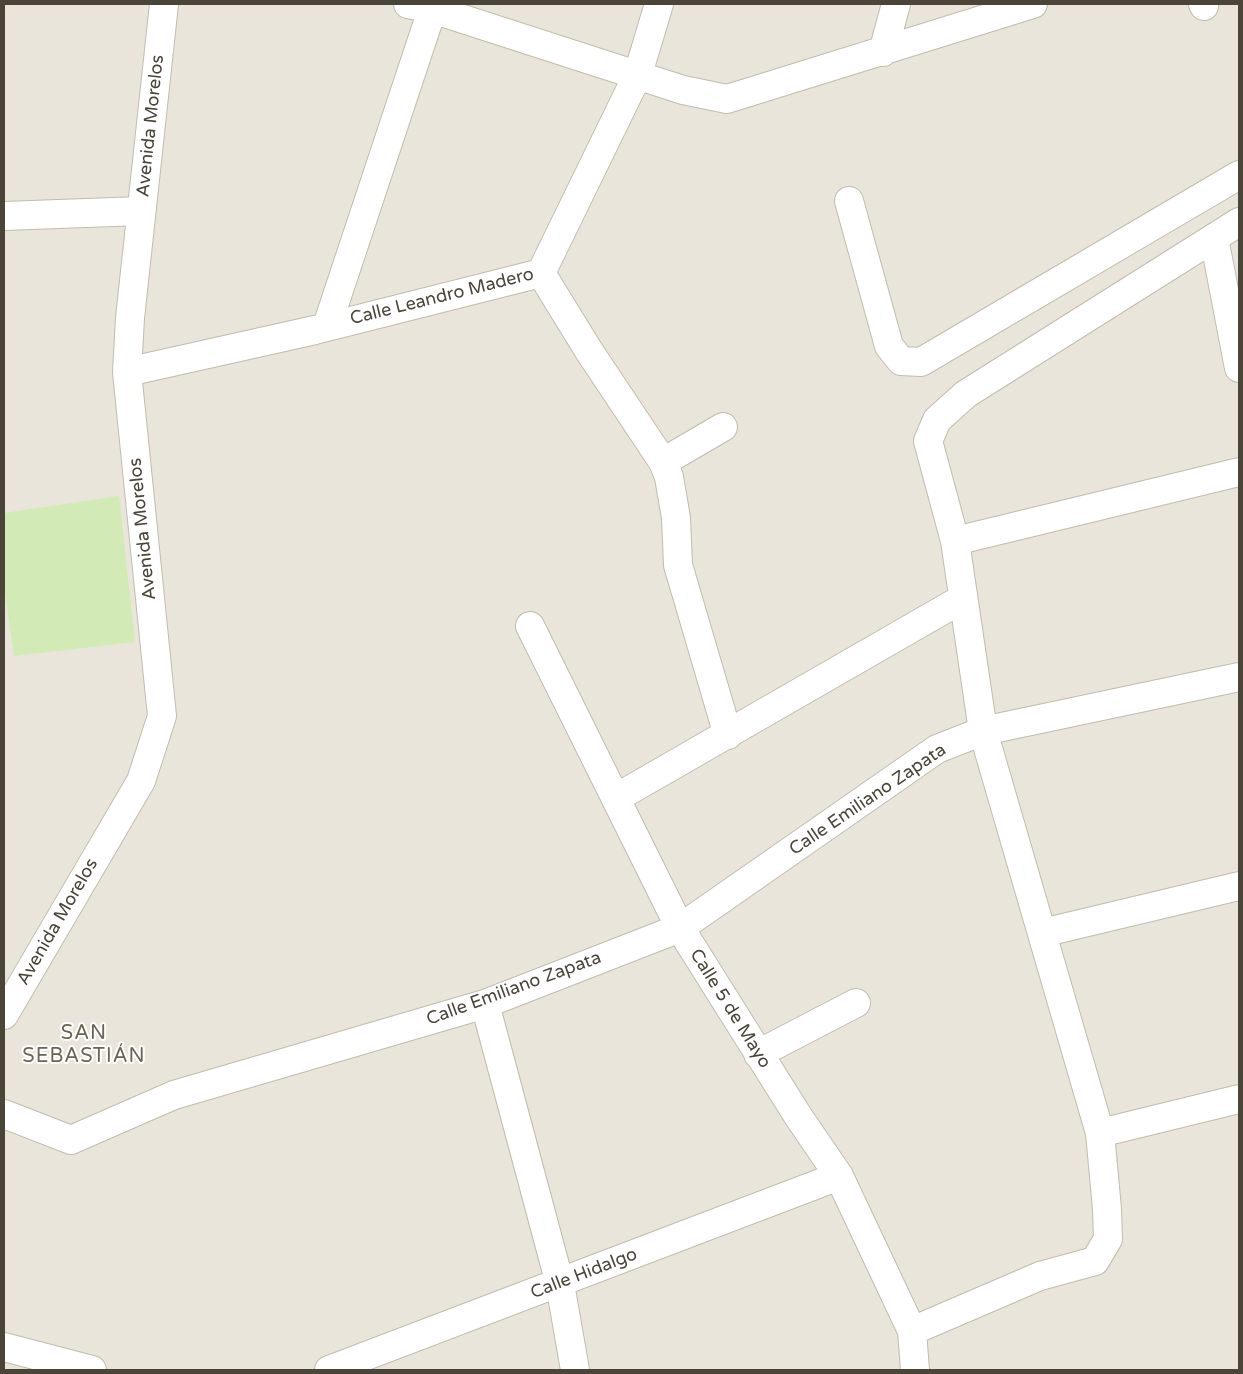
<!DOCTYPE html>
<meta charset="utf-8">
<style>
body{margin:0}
#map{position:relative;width:1243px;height:1374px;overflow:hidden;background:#f6f3ec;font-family:"Varela Round",sans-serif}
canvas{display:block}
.frame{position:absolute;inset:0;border:5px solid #4b4439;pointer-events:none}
</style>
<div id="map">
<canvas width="1243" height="1374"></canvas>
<div class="frame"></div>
</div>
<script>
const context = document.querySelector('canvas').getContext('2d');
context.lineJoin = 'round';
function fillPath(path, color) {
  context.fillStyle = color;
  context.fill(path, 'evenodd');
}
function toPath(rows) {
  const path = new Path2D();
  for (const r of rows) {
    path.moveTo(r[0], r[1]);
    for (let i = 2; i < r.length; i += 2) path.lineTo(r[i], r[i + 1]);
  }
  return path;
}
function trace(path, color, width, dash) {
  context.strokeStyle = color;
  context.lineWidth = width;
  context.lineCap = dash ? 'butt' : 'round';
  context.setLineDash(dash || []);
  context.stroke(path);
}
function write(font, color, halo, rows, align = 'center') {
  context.font = font + ' "Varela Round",sans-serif';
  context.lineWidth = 4;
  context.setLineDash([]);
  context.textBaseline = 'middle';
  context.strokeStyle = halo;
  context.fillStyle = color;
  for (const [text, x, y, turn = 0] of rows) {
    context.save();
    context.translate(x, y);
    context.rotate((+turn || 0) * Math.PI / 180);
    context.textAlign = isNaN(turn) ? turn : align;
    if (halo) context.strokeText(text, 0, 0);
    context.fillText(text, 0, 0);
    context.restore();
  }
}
const residential = toPath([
 [4,4,1239,4,1239,1370,4,1370]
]);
const green = toPath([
 [119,496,135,642,14,656,4,585,4,513]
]);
const minor = toPath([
 [408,4,432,9,683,90,727,99,1033,4],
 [1203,4,1204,6],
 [883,52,896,4],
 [849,201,889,346,901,361,921,362,1239,175],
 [4,216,141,211],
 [1214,238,1239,368],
 [541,273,589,351,663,462,669,477,676,518,678,565,728,735],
 [541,273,638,74,659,4],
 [327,326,434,4],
 [127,372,315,330,541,273],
 [663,462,723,427],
 [955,541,1239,472],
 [530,626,680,928,798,1116,839,1176,912,1331,915,1370],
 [616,798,962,599],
 [1042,933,1239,886],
 [485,1004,560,1284,575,1370],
 [4,1015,141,781,162,716,127,372,130,318,164,4],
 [758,1054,856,1003],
 [4,1114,71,1140,174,1095,485,1004,680,928,937,749,983,731,1239,677],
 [1100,1133,1239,1099],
 [912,1331,1040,1276,1095,1261,1108,1239,1107,1209,1100,1133,983,731,955,541,928,441,937,420,966,394,1239,222],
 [4,1347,92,1370],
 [329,1370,839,1176]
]);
const streetNames = [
 ["Avenida Morelos",151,126,-84],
 ["Calle Leandro Madero",442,297,-14],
 ["Avenida Morelos",143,529,-96],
 ["Calle Emiliano Zapata",868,800,-34],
 ["Avenida Morelos",58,922,-60],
 ["Calle Emiliano Zapata",514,989,-20],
 ["Calle 5 de Mayo",730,1009,58],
 ["Calle Hidalgo",584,1274,-21]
];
const quarterNames = [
 ["SAN",84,1034],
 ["SEBASTIÁN",84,1057]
];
fillPath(residential, '#eae5da');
fillPath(green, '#d2eab5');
trace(minor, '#c2bbae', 30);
trace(minor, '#fff', 28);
write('18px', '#4b4439', '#fff', streetNames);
context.letterSpacing = '1px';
write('20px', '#6e6250', '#fff', quarterNames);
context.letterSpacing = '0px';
</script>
